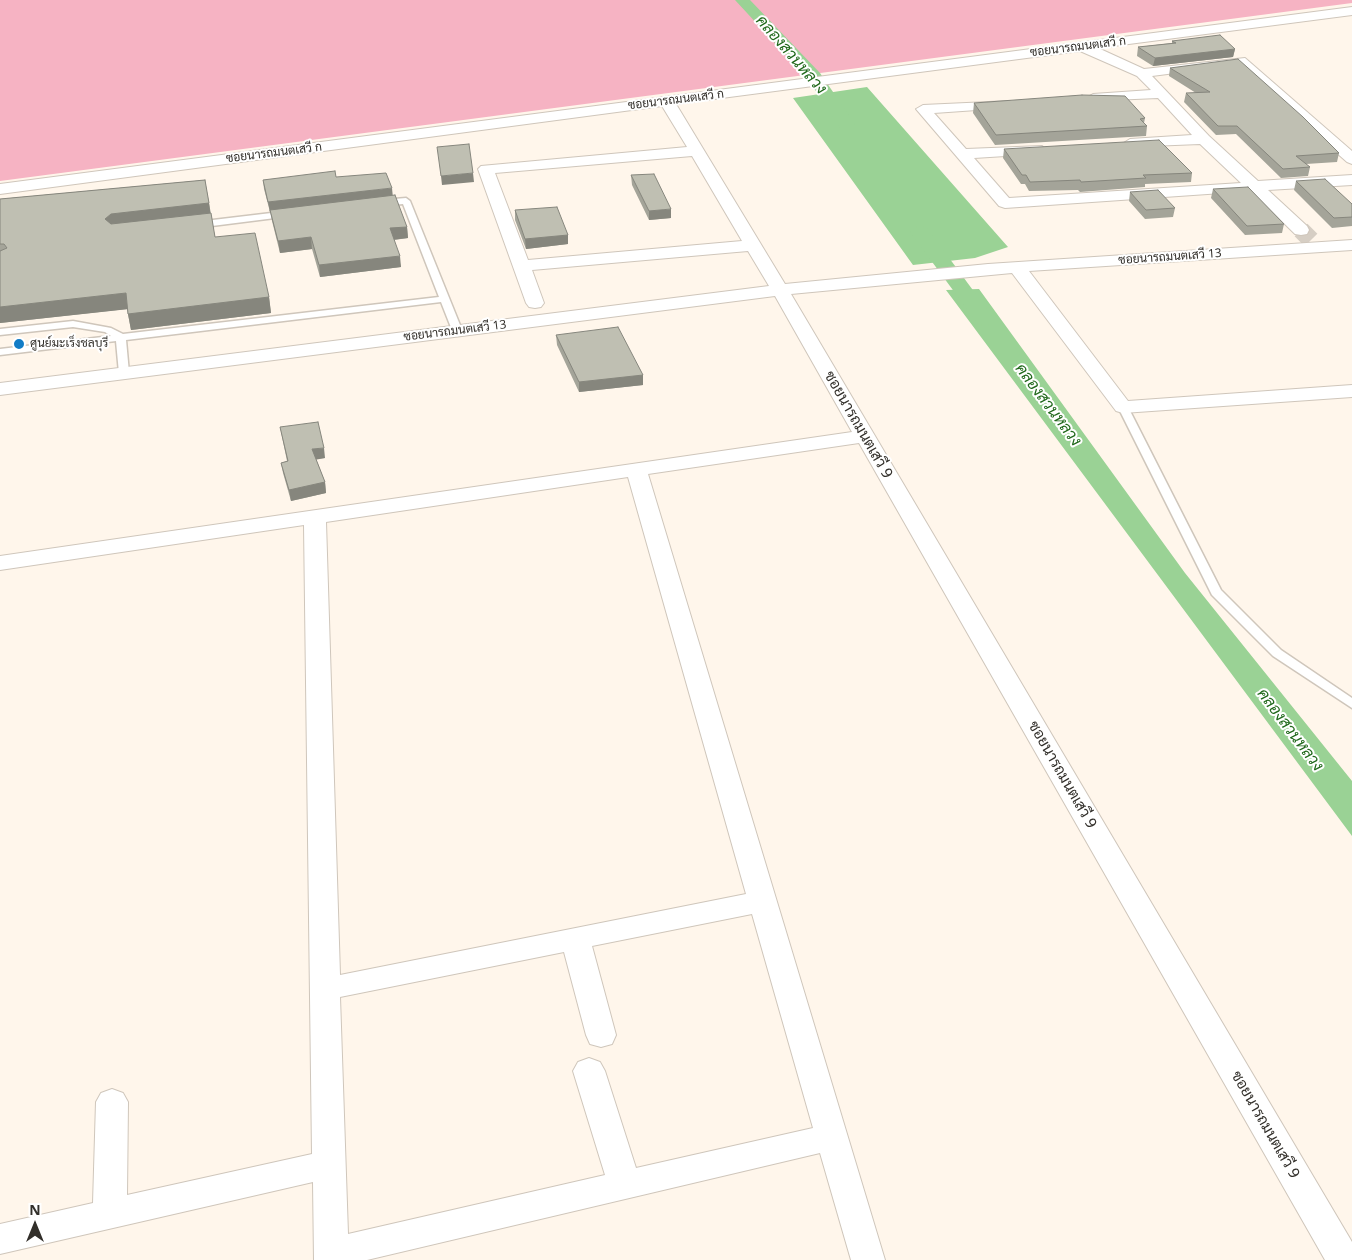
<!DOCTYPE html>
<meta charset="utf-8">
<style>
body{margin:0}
#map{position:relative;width:1352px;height:1260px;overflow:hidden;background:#fff6eb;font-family:"Noto Sans",sans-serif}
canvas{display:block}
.north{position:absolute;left:10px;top:1200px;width:50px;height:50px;-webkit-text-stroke:4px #fff;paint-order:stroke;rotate:0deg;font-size:14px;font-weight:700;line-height:20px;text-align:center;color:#322f2a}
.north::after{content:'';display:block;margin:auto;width:18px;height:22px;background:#322f2a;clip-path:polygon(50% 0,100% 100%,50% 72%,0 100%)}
</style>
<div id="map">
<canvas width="1352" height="1260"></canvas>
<div class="north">N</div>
</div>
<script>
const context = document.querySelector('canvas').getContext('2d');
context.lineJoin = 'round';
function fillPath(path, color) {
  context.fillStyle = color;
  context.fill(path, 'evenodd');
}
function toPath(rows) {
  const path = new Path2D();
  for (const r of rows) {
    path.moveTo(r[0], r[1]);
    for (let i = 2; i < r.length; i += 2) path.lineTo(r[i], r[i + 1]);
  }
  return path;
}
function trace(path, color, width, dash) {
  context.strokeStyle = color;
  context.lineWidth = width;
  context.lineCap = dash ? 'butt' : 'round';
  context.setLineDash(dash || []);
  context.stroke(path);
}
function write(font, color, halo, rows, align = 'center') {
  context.font = font + ' "Noto Sans",Sarabun,sans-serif';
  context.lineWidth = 4;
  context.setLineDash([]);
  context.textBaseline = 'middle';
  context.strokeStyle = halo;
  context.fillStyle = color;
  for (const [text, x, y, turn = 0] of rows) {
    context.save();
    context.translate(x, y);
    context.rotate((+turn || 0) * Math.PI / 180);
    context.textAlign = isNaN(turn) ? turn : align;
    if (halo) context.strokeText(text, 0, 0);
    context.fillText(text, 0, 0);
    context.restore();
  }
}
const green = toPath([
 [0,0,1352,0,1352,3,0,181]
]);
const water = toPath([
 [867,87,1008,247,975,258,913,265,793,98],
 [979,289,1185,573,1352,781,1352,836,946,290]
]);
const canal = toPath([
 [735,0,750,0,820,73,855,124,852,128,840,128,808,79,735,0],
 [920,226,927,228,992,316,996,320,992,324,985,326,978,324,910,232,913,228,920,226]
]);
const streetTunnel = toPath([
 [1301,230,1311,240]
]);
const lane = toPath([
 [406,198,410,201,462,330,460,332,454,332,452,330,441,302,126,340,129,373,124,376,119,373,116,341,0,355,0,349,111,336,105,332,73,327,0,335,0,329,73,321,111,328,123,334,439,297,403,204,382,206,378,203,382,200,406,198],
 [288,211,291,212,291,216,196,228,192,225,196,222,288,211],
 [1123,404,1128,407,1221,590,1281,650,1352,698,1352,708,1273,656,1212,595,1118,407,1123,404]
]);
const street = toPath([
 [1352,7,1352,15,1098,48,1144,69,1245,58,1352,151,1352,164,1347,162,1237,65,1152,76,1209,136,1258,181,1352,175,1352,185,1268,190,1307,226,1309,230,1307,234,1301,235,1295,234,1251,191,1005,208,999,206,916,109,923,105,1010,101,1012,104,1005,108,934,113,966,149,1042,146,1045,149,1037,154,974,158,1009,198,1241,183,1200,144,1125,147,1122,144,1130,139,1192,135,1158,98,1088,101,1086,98,1093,94,1151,90,1137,76,1080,51,676,104,785,284,988,264,1352,240,1352,250,1029,271,1128,401,1352,385,1352,397,1123,413,1116,411,1012,273,791,294,1352,1242,1352,1260,1325,1260,859,443,648,474,885,1260,851,1260,820,1153,367,1260,314,1260,313,1182,0,1254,0,1224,93,1203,96,1102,101,1093,112,1089,123,1093,128,1102,127,1195,312,1154,304,525,0,570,0,556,852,432,775,296,0,395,0,383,769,286,748,251,532,270,544,303,541,307,535,308,529,307,526,303,478,169,481,166,687,147,662,106,0,194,0,184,1352,7],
 [692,156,742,241,528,260,495,173,692,156],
 [628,477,746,894,340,975,326,522,628,477],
 [752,914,813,1128,636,1168,605,1071,600,1062,589,1058,578,1062,573,1071,605,1175,348,1234,340,997,564,952,586,1035,590,1044,601,1047,612,1044,616,1035,592,946,752,914]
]);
const wall = toPath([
 [1172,41,1235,49,1233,57,1153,66,1137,56,1138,47,1172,43],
 [1170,68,1339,153,1337,162,1306,164,1310,167,1308,176,1281,178,1236,134,1216,135,1184,102,1186,93,1196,93,1169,76],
 [974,103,1145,118,1144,123,1147,126,1146,136,995,145,973,113],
 [1004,149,1192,173,1191,182,1145,184,1145,187,1080,192,1078,190,1029,191,1025,184,1021,184,1003,158],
 [631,175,671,218,649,220,632,185],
 [336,177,393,196,407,227,408,238,394,240,401,267,320,277,312,249,280,253,272,221,270,211,270,212,264,189,263,180],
 [205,180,215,237,269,297,271,313,131,330,127,309,0,323,0,199],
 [1296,181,1352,204,1352,226,1332,228,1294,190],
 [1213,189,1284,224,1282,233,1245,235,1211,198],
 [1130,192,1175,208,1173,217,1145,219,1129,201],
 [515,210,568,235,568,244,526,249,515,220],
 [556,335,643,375,643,385,579,392,557,345],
 [280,427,325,458,316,459,325,482,326,493,291,501,283,473,281,463,287,461]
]);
const shadedWall = toPath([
 [1235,49,1233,57,1153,66,1155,58],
 [473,173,474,182,442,185,441,176],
 [392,188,393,198,270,212,268,202],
 [209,203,211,218,114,229,105,219,111,214],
 [671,209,671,218,649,220,649,211],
 [407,227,408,238,391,240,390,228],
 [568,235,568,244,526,249,525,239],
 [311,237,312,249,280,253,278,241],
 [400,256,401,267,320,277,319,265],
 [126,293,129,309,0,323,0,307],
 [269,297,271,313,131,330,128,314],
 [643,375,643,385,579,392,579,382],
 [324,448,325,458,314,460,312,449],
 [325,482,326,493,291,501,289,490]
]);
const building = toPath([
 [1220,35,1235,49,1155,58,1138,47,1176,43,1172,41,1220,35],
 [1238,59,1303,117,1339,153,1296,156,1310,167,1283,169,1237,126,1218,126,1186,93,1210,92,1170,68,1238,59],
 [1082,95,1125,96,1145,118,1140,119,1147,126,996,135,974,103,1082,95],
 [1159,140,1192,173,1143,175,1146,178,1081,182,1080,180,1030,182,1026,175,1022,175,1004,149,1159,140],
 [469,144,473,173,441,176,437,147,469,144],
 [335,171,336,177,386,173,392,188,268,202,263,180,335,171],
 [654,174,671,209,649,211,631,175,654,174],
 [1325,179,1352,204,1352,217,1334,218,1296,181,1325,179],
 [205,180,209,203,111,214,105,219,111,224,211,213,215,237,255,233,269,297,128,314,126,293,0,307,0,251,7,248,4,244,0,244,0,199,205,180],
 [1248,187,1284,224,1247,226,1213,189,1248,187],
 [1158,190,1175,208,1146,210,1130,192,1158,190],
 [395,195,407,227,390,228,400,256,319,265,311,237,278,241,270,210,395,195],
 [557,207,568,235,525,239,515,210,557,207],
 [618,327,643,375,579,382,556,335,618,327],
 [318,422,324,448,312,449,325,482,289,490,281,463,288,461,280,427,318,422]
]);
const markers = [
 [19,344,6,"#127cc6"]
];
const farStreetnames = [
 ["ซอยนารถมนตเสวี ก",1078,47,-7],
 ["ซอยนารถมนตเสวี ก",676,100,-7],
 ["ซอยนารถมนตเสวี ก",274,153,-7],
 ["ซอยนารถมนตเสวี 13",1170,257,-4],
 ["ซอยนารถมนตเสวี 13",455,331,-7]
];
const farPoinames = [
 ["ศูนย์มะเร็งชลบุรี",30,344]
];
const streetNames = [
 ["ซอยนารถมนตเสวี 9",858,425,60],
 ["ซอยนารถมนตเสวี 9",1062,775,60],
 ["ซอยนารถมนตเสวี 9",1265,1125,60]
];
const waterNames = [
 ["คลองสวนหลวง",791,55,49],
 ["คลองสวนหลวง",1048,405,53],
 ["คลองสวนหลวง",1290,730,53]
];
fillPath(green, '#f6b3c3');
fillPath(water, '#9ad295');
fillPath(canal, '#9ad295');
trace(streetTunnel, '#d6cec4', 18, [18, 9]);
trace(lane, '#cfc6bb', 3);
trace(street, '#cfc6bb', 2);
fillPath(lane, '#fff');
fillPath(street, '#fff');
fillPath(wall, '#a4a499');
fillPath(shadedWall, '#86867d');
fillPath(building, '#bfbfb2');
trace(building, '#86867d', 1);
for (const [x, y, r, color] of markers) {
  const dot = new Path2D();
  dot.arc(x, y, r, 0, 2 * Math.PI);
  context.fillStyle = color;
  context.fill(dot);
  trace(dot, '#fff', 2);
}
write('12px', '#322f2a', '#fff', farStreetnames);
write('12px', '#322f2a', '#fff', farPoinames, 'left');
write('15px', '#322f2a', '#fff', streetNames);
write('italic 16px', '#1f681a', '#fff', waterNames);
</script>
